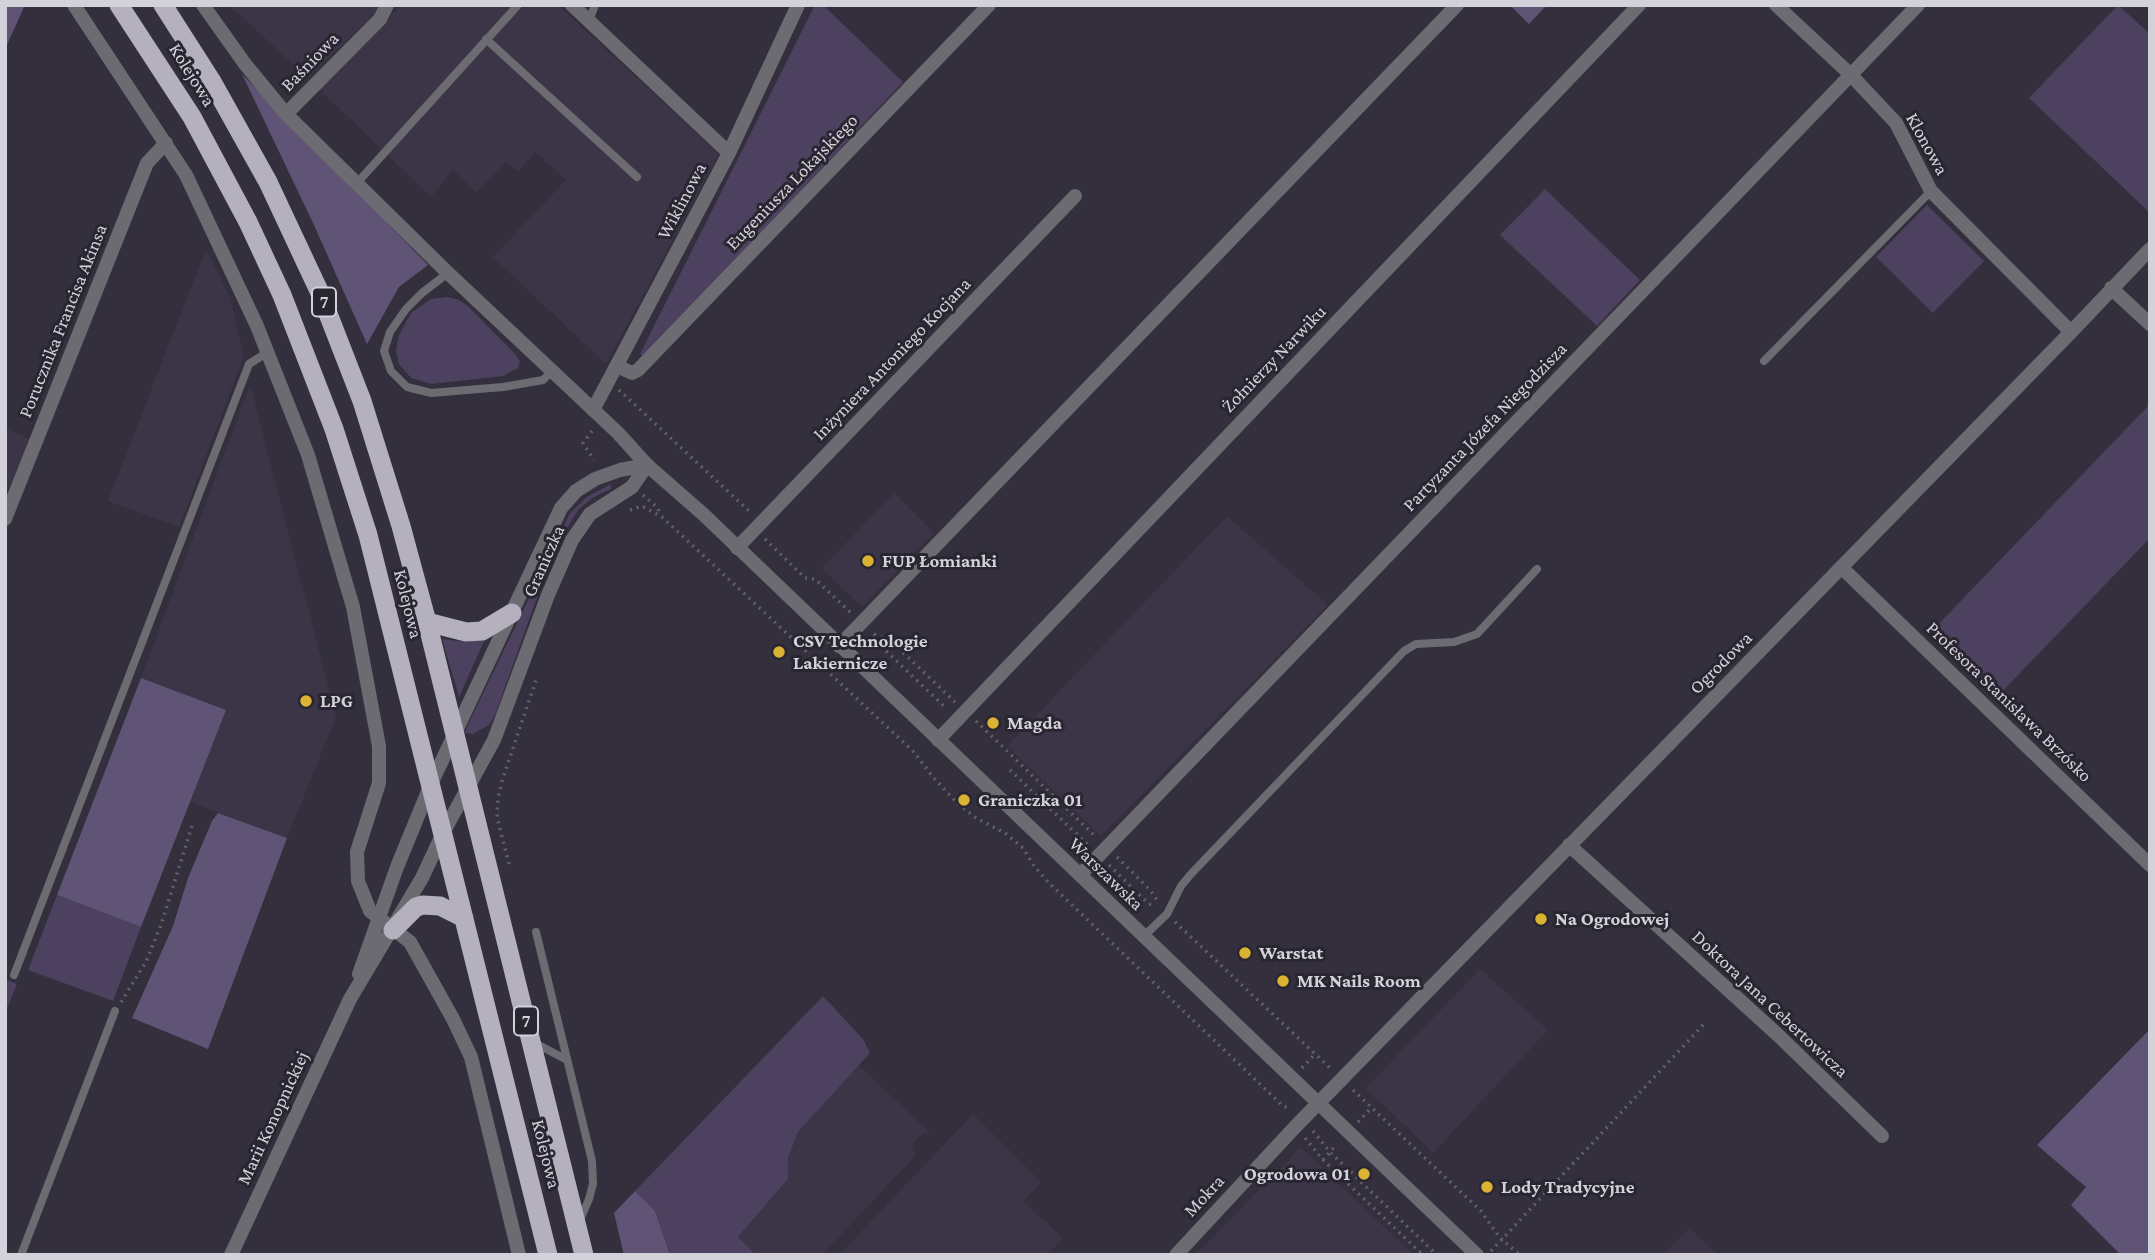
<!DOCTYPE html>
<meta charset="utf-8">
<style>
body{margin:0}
#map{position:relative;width:2155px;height:1260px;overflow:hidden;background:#332f3c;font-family:"Crimson Pro",serif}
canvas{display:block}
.frame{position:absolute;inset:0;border:7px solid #d3d1d9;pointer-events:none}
</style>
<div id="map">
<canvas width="2155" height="1260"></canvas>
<div class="frame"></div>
</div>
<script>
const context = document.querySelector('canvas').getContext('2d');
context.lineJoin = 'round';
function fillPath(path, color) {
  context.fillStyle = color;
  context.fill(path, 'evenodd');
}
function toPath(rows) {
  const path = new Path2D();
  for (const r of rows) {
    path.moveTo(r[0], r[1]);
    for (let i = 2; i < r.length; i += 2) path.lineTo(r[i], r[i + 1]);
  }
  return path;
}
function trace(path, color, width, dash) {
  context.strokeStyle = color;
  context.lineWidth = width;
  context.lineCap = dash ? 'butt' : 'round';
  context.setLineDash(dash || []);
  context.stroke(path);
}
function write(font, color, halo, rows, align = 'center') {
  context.font = font + ' "Crimson Pro",serif';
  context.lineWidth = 6;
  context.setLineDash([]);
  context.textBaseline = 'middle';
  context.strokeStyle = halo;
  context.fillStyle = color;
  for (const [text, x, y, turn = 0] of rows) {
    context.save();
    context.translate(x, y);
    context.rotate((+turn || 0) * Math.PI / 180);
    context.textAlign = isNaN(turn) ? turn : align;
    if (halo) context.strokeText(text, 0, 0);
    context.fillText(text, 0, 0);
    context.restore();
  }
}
const built = toPath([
 [229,5,378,5,375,13,308,78],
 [401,5,558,5,719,154,606,364,493,257,566,180,535,152,518,172,506,162,476,192,453,170,431,197,319,89],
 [206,249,230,297,244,356,179,527,108,501],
 [250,385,336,717,287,838,190,802,226,710,141,678],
 [5,428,30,439,5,499],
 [894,493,934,533,862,607,822,568],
 [1227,516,1328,605,1101,836,1007,746],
 [1480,969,1548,1030,1433,1153,1366,1088],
 [859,1065,931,1134,923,1133,913,1144,915,1156,822,1255,756,1255,738,1238,788,1179,788,1158,798,1132],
 [973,1114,1041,1182,1023,1201,1063,1238,1047,1255,839,1255],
 [1300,1148,1301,1148,1414,1255,1195,1255],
 [1689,1228,1719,1255,1663,1255]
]);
const green = toPath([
 [815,5,823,5,903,82,644,357,640,354],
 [2118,5,2150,34,2150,213,2029,98],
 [1545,189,1640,280,1597,326,1500,235],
 [1927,205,1984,261,1933,313,1876,257],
 [447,297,459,300,469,307,516,355,520,361,518,368,503,376,431,384,411,378,399,364,396,350,399,335,411,313,431,299],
 [2150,404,2150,538,1995,699,1928,635],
 [611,484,611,489,592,498,579,509,567,528,543,581,495,715,489,725,473,734,464,733,570,513,587,497],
 [442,639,466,642,485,639,459,697],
 [57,895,141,927,113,1001,28,970],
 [5,979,17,984,5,1013],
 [823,996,863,1039,870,1053,798,1132,788,1158,788,1179,738,1237,756,1255,670,1255,655,1211,635,1191]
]);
const forest = toPath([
 [5,5,25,5,5,49],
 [1510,5,1547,5,1529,24],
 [242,74,428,265,399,287,367,344,314,225],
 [141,678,226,710,141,927,57,895],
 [218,813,287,838,208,1049,132,1018,173,926,188,878,212,821],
 [2150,1029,2150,1255,2121,1255,2071,1205,2086,1187,2037,1145],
 [635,1191,655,1211,670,1255,624,1255,614,1213]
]);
const path = toPath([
 [619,390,749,511],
 [592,431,583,443,594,460],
 [643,495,657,507,661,515],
 [630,510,642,506,662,517,914,752,932,776,959,805,976,818,1005,833,1023,848,1034,866,1049,883,1283,1106,1290,1109],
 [765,539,805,578,815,579,850,612],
 [874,634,892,642,955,702],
 [874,634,884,649,947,709],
 [976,721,1096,837],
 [1010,770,1088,845],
 [1117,857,1150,890,1159,903],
 [509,864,497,817,498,799,502,781,537,677],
 [1109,865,1149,904,1155,906],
 [1175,922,1330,1068],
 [121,1002,146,962,161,925,192,826],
 [1302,1068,1315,1054],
 [1353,1090,1481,1211,1500,1238,1520,1255],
 [1358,1122,1371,1108],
 [1313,1131,1330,1152,1437,1255],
 [1305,1138,1323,1160,1423,1255],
 [1323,1160,1337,1144],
 [1491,1251,1706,1022]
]);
const service = toPath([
 [589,21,595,5],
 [486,39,637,177],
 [357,183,518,5],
 [448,273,422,293,406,309,390,332,384,351,391,371,407,387,431,393,503,387,543,380,552,371],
 [1764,361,1931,191],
 [536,932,592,1161,593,1184,589,1199,580,1220],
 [1144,936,1167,914,1181,886,1191,874,1404,651,1416,644,1454,642,1477,634,1537,569],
 [14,975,249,364,268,352],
 [533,1042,567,1060],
 [21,1255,115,1011]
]);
const minor = toPath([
 [74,5,186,175,257,326,308,455,353,607,379,746,379,783,357,852,358,881,370,911,410,942,453,1019,471,1057,519,1255],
 [203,5,245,64,286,114,448,273,618,433,647,465],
 [572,5,729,153],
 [1776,5,1851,75,1896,123,1931,191,2071,332],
 [286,114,380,19,387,5],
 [2111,288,2150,324],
 [617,366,632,373,638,370,989,5],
 [593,410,729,153,798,5],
 [5,519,147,163,166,143],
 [737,548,1075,196],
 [1842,568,2150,865],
 [839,646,1457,5],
 [938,740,1639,5],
 [1569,845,1779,1036,1882,1136],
 [1080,875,1918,5],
 [1176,1255,1295,1127,2071,332,2150,249]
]);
const tertiary = toPath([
 [647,465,703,514,1477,1255],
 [359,974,397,867,431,784,561,508,576,491,595,479,620,470,647,465],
 [231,1255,350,999,422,878,443,833,494,740,548,595,572,540,590,514,632,487,647,465]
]);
const trunk = toPath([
 [119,5,192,117,248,222,282,295,334,429,368,535,548,1255],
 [163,5,211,80,268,182,320,293,362,401,401,526,427,622,584,1255],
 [427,622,466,632,482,631,512,613],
 [393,930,416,907,423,905,440,906,464,918]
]);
const markers = [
 [868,561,7,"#dab333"],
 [779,652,7,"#dab333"],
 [306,701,7,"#dab333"],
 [993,723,7,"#dab333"],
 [964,800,7,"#dab333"],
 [1541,919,7,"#dab333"],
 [1245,953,7,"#dab333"],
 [1283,981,7,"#dab333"],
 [1364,1174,7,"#dab333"],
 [1487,1187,7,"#dab333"]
];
const shields = [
 [324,302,24],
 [526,1021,24]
];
const shieldNames = [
 ["7",324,302],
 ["7",526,1021]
];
const streetNames = [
 ["Baśniowa",310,62,-46],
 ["Kolejowa",192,75,58],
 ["Klonowa",1927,144,61],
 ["Eugeniusza Lokajskiego",792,182,-46],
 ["Wiklinowa",682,201,-62],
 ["Porucznika Francisa Akinsa",63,321,-68],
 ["Inżyniera Antoniego Kocjana",892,359,-46],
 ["Żołnierzy Narwiku",1274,359,-46],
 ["Partyzanta Józefa Niegodzisza",1485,427,-46],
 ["Graniczka",544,561,-66],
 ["Kolejowa",408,604,76],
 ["Ogrodowa",1721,663,-45],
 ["Profesora Stanisława Brzósko",2009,702,44],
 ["Warszawska",1106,874,44],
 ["Doktora Jana Cebertowicza",1770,1004,43],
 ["Marii Konopnickiej",273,1118,-65],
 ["Kolejowa",546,1154,76],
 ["Mokra",1204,1196,-47]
];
const poiNames = [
 ["FUP Łomianki",882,561],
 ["CSV Technologie",793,641],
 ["Lakiernicze",793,663],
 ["LPG",320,701],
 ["Magda",1007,723],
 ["Graniczka 01",978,800],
 ["Na Ogrodowej",1555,919],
 ["Warstat",1259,953],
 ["MK Nails Room",1297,981],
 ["Ogrodowa 01",1350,1174,"right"],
 ["Lody Tradycyjne",1501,1187]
];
fillPath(built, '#3c3548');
fillPath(green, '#4c415f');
fillPath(forest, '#605476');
trace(path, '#63606b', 3.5, [2, 5]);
trace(service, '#6d6b72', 8);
trace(minor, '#6d6b72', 14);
trace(tertiary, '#6d6b72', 14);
trace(trunk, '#b4b0be', 19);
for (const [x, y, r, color] of markers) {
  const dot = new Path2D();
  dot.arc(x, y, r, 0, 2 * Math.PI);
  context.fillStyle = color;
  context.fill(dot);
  trace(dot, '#292531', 2.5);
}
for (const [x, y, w] of shields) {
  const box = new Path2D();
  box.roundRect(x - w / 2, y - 14.5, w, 29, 5);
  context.fillStyle = '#292531';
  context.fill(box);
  trace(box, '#d3d1d9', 2);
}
write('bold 18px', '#d3d1d9', null, shieldNames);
write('19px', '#d3d1d9', '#292531', streetNames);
write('bold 19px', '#d3d1d9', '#292531', poiNames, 'left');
</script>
